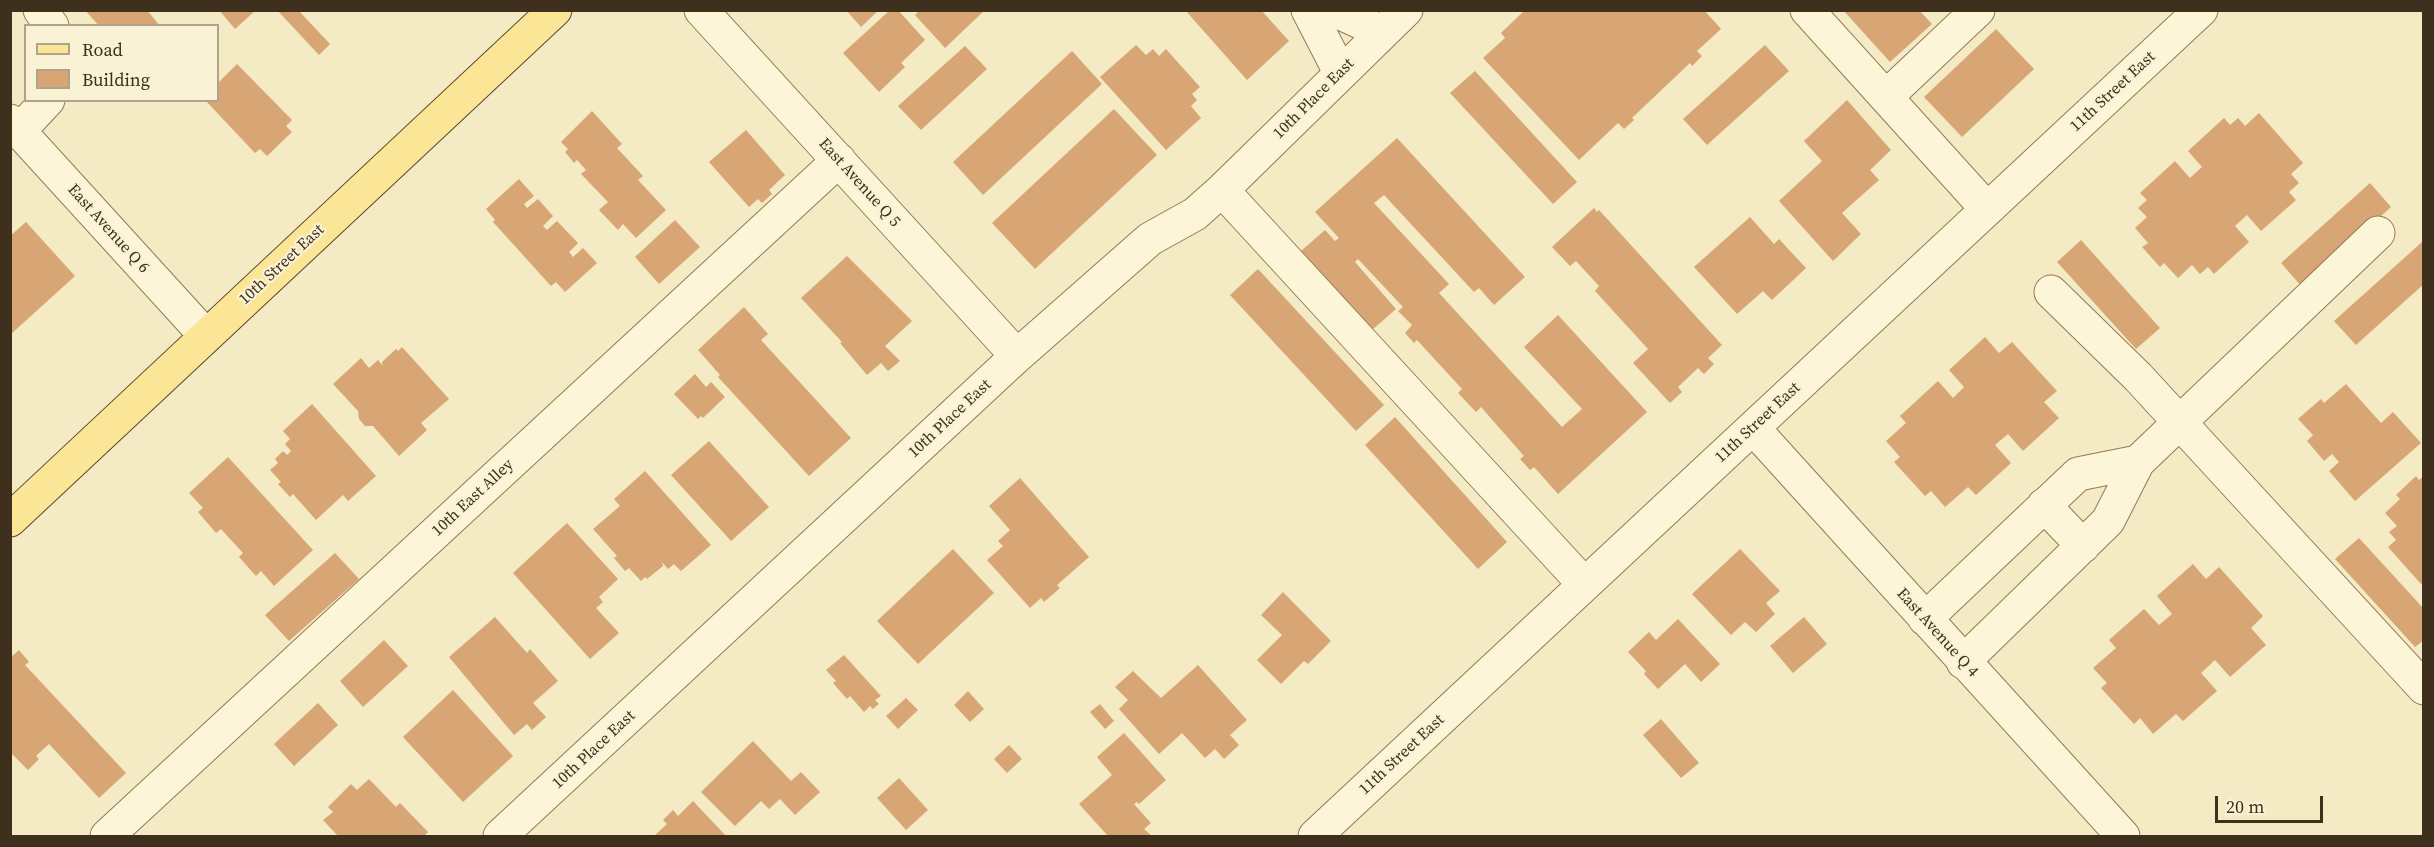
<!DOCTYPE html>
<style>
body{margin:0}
#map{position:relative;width:2434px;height:847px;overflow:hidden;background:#f4eac3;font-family:"Source Serif 4",serif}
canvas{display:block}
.frame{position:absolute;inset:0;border:12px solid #3f301d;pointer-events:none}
.legend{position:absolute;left:24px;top:24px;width:195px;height:78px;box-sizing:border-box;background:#faf2d4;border:2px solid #afa48b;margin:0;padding:8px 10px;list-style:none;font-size:18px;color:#3f301d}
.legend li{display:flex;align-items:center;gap:12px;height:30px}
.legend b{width:30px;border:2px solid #afa48b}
.scale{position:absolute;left:2215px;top:796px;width:108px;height:27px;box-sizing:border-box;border:3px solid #3f301d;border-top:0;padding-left:8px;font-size:18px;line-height:21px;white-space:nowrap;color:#3f301d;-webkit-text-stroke:4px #faf2d4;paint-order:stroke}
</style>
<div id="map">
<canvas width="2434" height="847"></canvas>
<div class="frame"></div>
<ul class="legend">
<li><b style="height:8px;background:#fbe596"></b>Road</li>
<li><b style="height:16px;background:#d7a674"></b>Building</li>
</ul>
<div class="scale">20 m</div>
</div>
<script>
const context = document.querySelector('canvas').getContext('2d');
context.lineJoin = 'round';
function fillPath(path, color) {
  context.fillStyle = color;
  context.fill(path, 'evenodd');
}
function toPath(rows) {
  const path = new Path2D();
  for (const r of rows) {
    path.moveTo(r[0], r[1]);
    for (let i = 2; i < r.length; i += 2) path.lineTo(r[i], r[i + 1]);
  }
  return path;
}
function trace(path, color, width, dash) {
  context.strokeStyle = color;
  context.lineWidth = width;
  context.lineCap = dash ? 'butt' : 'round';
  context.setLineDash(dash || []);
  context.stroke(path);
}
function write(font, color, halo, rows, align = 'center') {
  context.font = font + ' "Source Serif 4",serif';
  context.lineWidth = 4.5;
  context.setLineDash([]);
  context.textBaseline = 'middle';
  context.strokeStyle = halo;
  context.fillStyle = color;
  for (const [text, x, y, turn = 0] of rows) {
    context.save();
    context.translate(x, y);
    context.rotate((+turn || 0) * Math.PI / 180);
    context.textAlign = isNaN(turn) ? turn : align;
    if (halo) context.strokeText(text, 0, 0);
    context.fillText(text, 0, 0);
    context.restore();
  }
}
const building = toPath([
 [85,10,147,10,160,26,99,26],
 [219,10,256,10,235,29],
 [277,10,298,10,330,44,319,55],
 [846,10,879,10,861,27],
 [890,10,898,10,925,40,901,63,905,67,879,92,843,53],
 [920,10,985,10,945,48,915,15],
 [1185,10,1261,10,1289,41,1247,80],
 [1525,10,1704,10,1721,29,1697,51,1702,56,1692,66,1690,63,1632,118,1634,120,1624,129,1618,123,1579,160,1483,58,1505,38,1501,33],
 [1843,10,1919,10,1932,24,1890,62],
 [1996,29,2034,69,1962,137,1924,97],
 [1136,45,1146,55,1153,49,1159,56,1166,49,1200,87,1192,94,1197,100,1191,106,1201,118,1166,150,1100,77],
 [1765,45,1789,71,1707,145,1683,119],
 [965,46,987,69,921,130,898,106],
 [1072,51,1102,84,983,195,953,162],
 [237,64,292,120,286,126,292,132,267,156,260,149,255,153,205,100,218,100,218,83],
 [1475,71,1577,182,1553,204,1450,93],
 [1847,100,1891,150,1870,170,1879,180,1842,213,1861,234,1833,261,1779,201,1822,161,1804,141],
 [1114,109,1157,155,1035,269,992,223],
 [592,111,622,144,617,148,643,176,638,180,666,210,636,238,623,224,618,230,599,210,608,202,581,174,586,170,577,160,574,163,565,152,568,149,561,142],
 [2259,113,2303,163,2291,174,2299,183,2289,192,2296,200,2261,231,2247,215,2235,226,2249,242,2214,274,2208,267,2200,274,2192,265,2178,278,2164,263,2160,267,2142,247,2148,243,2135,228,2147,217,2138,208,2147,200,2140,193,2175,161,2190,178,2202,167,2188,151,2224,118,2230,125,2238,118,2245,126],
 [746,130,785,175,769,190,772,194,762,203,758,199,749,207,709,162],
 [1397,138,1525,277,1494,305,1479,288,1474,292,1384,195,1374,203,1449,284,1439,293,1562,427,1582,409,1524,347,1558,315,1647,412,1558,494,1534,467,1530,470,1520,459,1524,456,1481,407,1476,412,1458,393,1462,389,1417,340,1414,343,1405,333,1412,325,1398,311,1403,307,1358,259,1355,262,1396,309,1372,330,1301,251,1325,230,1335,241,1339,238,1315,212],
 [519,179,534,196,524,204,527,208,538,199,553,216,543,226,547,230,557,221,578,243,569,252,573,257,583,248,597,263,565,292,556,282,551,286,493,222,495,220,486,209],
 [2370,183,2391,207,2302,287,2281,263],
 [1594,208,1597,212,1599,210,1722,345,1708,358,1714,364,1704,374,1698,368,1678,387,1682,392,1670,403,1633,363,1648,349,1595,291,1599,286,1576,261,1570,266,1552,247],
 [1750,217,1774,244,1779,239,1806,268,1772,300,1763,291,1737,314,1694,267],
 [675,220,700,247,659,284,635,257],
 [26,222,75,276,10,335,10,236],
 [2081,240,2160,328,2136,349,2057,262],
 [2422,242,2424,284,2356,345,2334,321],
 [847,256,912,321,885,346,900,361,888,371,881,363,867,375,840,343,842,342,801,298],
 [1258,269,1384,405,1356,431,1230,295],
 [744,307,768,334,761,340,851,438,809,476,718,377,720,375,698,350],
 [1985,337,1999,353,2012,342,2057,391,2044,402,2059,418,2023,451,2008,434,1995,445,2011,463,1976,495,1968,487,1945,507,1931,491,1925,496,1894,462,1900,457,1886,441,1906,423,1900,416,1938,381,1953,398,1964,387,1949,370],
 [402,347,449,399,421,423,427,430,399,456,373,426,365,426,359,419,358,411,333,384,361,358,369,368,378,360,383,366,382,362,396,349,398,351],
 [695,374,706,387,711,382,725,397,703,418,701,416,698,419,674,394],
 [2346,384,2381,423,2393,412,2421,443,2355,501,2329,471,2339,462,2332,454,2324,461,2307,441,2313,435,2298,419,2321,399,2324,403],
 [312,404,376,476,348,501,343,495,316,520,293,494,290,497,278,484,281,482,270,470,278,463,275,459,283,451,287,455,291,451,285,444,290,439,283,431],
 [1395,417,1507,542,1478,569,1365,445],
 [709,441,769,507,731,541,671,475],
 [228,457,313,550,274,586,261,571,256,576,239,557,243,553,221,529,216,533,198,512,203,508,189,493],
 [645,471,711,545,681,571,674,564,668,569,662,562,663,566,647,579,645,577,641,581,629,568,625,571,614,558,617,556,593,529,620,506,614,499],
 [2416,476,2419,480,2424,476,2424,582,2421,584,2388,547,2396,540,2389,532,2397,526,2385,513,2400,499,2396,495],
 [1020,478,1089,557,1057,585,1060,588,1044,602,1041,598,1030,608,987,560,1003,546,998,541,1010,530,989,506],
 [567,523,618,579,599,597,603,602,596,608,619,633,590,659,513,573],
 [2359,538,2424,609,2424,640,2415,647,2335,559],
 [953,549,994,593,918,664,877,621],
 [1740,549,1780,591,1766,603,1775,614,1756,632,1745,622,1731,635,1692,594],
 [335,553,359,579,289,641,265,615],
 [2193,564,2206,579,2219,567,2263,616,2251,628,2266,645,2230,677,2215,660,2201,673,2217,691,2183,721,2176,714,2153,734,2140,718,2134,724,2101,688,2107,683,2093,668,2116,648,2109,640,2144,609,2159,625,2172,614,2157,596],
 [1283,592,1331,641,1308,664,1304,661,1281,684,1257,660,1282,635,1261,615],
 [495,617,527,653,530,649,558,681,533,703,546,717,532,730,527,724,514,735,449,657],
 [1804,617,1827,644,1793,673,1770,646],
 [1678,619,1720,664,1701,682,1685,664,1658,689,1644,674,1646,671,1628,652,1649,632,1656,640],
 [384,640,408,666,363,707,340,681],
 [19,650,29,662,25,665,126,773,99,798,49,744,36,756,39,759,28,770,10,752,10,658],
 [844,655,881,696,875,700,879,704,873,709,870,706,864,712,850,696,847,699,833,683,836,681,826,670],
 [1198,665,1247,720,1230,735,1239,745,1224,759,1215,749,1205,758,1182,733,1159,754,1119,709,1128,700,1115,687,1133,671,1161,698],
 [453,690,513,756,463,802,403,737],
 [968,691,984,709,970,722,954,705],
 [906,698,918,710,898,729,886,716],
 [318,703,338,725,294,766,274,744],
 [1100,704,1114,721,1105,729,1090,712],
 [1661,719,1699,763,1681,778,1643,735],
 [1124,733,1166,780,1139,804,1137,802,1134,804,1151,823,1144,829,1152,836,1108,836,1079,804,1112,775,1097,757],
 [753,741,791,781,801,772,820,792,795,815,780,799,769,809,761,801,735,826,701,792],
 [1009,745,1022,759,1007,773,994,759],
 [899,778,928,810,906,830,877,798],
 [369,779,396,807,400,803,428,832,424,836,338,836,323,820,333,812,328,807,351,784,357,790],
 [693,801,726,836,654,836,667,824,663,820,673,810,678,816]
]);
const minor = toPath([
 [40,10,52,26],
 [701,10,1017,356],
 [1308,10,1340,72],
 [1334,10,1382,32],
 [1807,10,1987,209],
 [1886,97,1978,10],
 [10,121,206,336],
 [19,131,48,100],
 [1222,190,1584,584],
 [2051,292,2138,377,2424,688],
 [1753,428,2123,836],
 [2044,505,2083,546],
 [1925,619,2078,474,2138,462],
 [1963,662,2108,521,2138,462,2378,233],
 [107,836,839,160],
 [500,836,1017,356,1150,239,1195,214,1222,190,1406,10],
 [1315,836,2201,10]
]);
const major = toPath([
 [10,520,555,10]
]);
const streetNames = [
 ["11th Street East",2113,92,-43],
 ["10th Place East",1314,99,-45],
 ["East Avenue Q 5",859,183,48],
 ["East Avenue Q 6",108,229,48],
 ["10th Street East",282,265,-43],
 ["10th Place East",950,419,-43],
 ["11th Street East",1758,423,-43],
 ["10th East Alley",473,498,-43],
 ["East Avenue Q 4",1937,633,48],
 ["10th Place East",594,750,-43],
 ["11th Street East",1402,755,-43]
];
fillPath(building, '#d7a674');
trace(minor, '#917b57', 35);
trace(major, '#5e482b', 35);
trace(minor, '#fdf5d8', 33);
trace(major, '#fbe596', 33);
write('16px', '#3f301d', '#faf2d4', streetNames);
</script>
